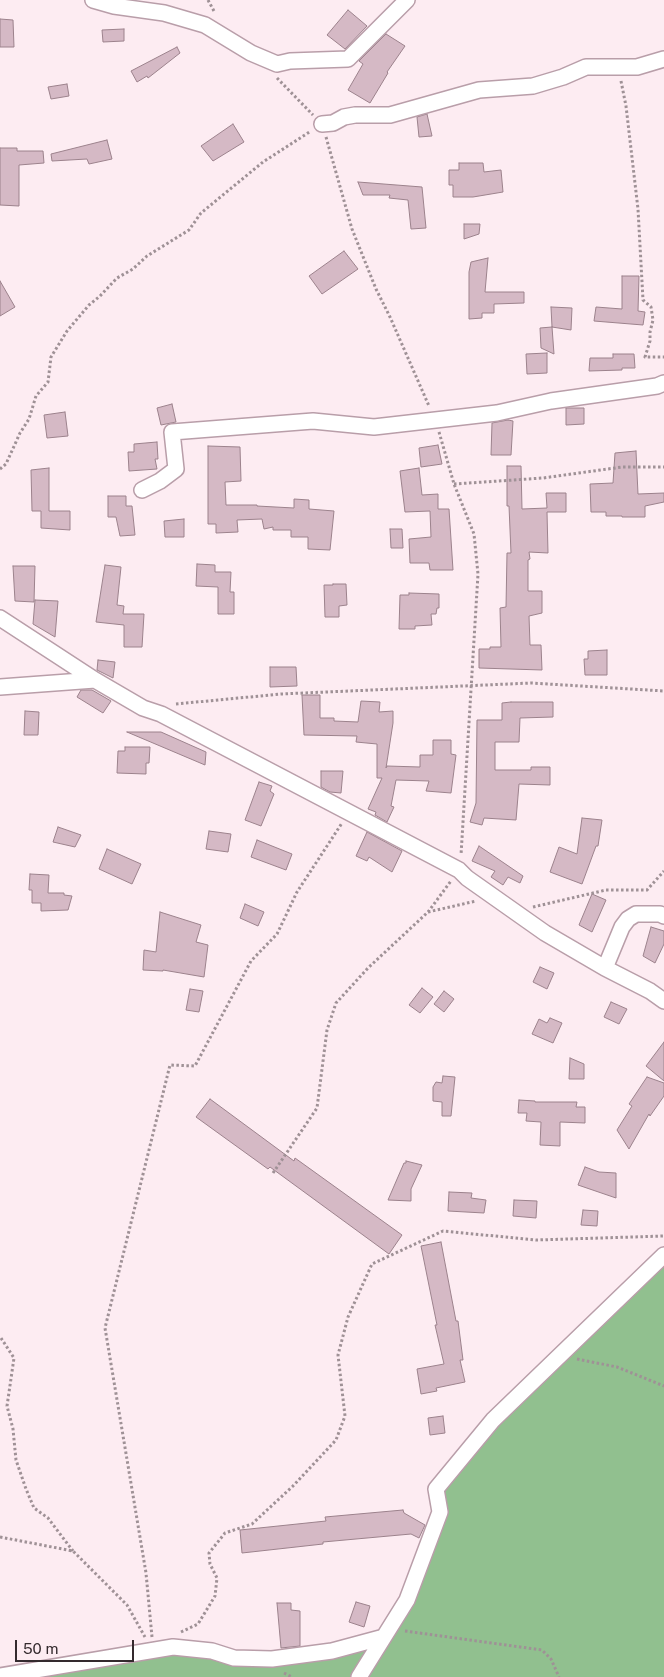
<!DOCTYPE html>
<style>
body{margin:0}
#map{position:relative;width:664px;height:1677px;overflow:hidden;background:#fdecf2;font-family:"Public Sans",sans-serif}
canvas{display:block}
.scale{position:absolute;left:15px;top:1640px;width:119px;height:22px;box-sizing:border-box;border:2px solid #342a2e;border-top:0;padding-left:6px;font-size:15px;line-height:18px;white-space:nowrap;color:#342a2e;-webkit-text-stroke:4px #fdecf2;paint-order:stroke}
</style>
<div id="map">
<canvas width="664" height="1677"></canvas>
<div class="scale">50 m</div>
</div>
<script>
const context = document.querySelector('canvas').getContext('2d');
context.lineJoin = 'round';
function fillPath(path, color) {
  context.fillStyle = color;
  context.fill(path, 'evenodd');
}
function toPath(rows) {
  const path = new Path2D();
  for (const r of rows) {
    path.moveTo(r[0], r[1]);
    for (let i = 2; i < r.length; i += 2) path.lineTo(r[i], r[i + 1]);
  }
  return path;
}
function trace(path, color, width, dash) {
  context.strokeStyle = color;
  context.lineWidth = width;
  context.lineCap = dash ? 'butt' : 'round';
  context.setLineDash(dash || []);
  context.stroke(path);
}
const forest = toPath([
 [664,1255,664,1677,0,1677,173,1647,248,1659,384,1637,440,1512,436,1489]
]);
const building = toPath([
 [348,10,367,26,345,49,327,35,348,10],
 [0,19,13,20,14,47,0,47,0,19],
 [124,29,124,41,103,42,102,30,124,29],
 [386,34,405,46,387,72,388,73,370,103,348,90,363,64,359,61,386,34],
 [177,47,180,53,148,78,147,76,137,82,131,71,177,47],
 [67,84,69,96,51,99,48,87,67,84],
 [427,114,432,136,419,137,417,117,427,114],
 [233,124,244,142,213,161,201,146,233,124],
 [107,140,112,159,89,164,87,159,52,161,51,154,107,140],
 [0,148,17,148,17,151,43,151,44,163,19,165,19,206,0,205,0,148],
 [459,163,483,163,484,172,501,170,503,192,473,197,453,197,453,185,449,185,449,170,459,170,459,163],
 [358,182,422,187,426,228,411,229,408,200,389,198,390,195,363,195,358,182],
 [464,224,480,224,479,234,464,239,464,224],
 [344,251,358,269,322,294,309,276,344,251],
 [488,258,485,292,524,292,524,303,494,304,494,313,482,313,482,318,469,319,469,272,471,262,488,258],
 [622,276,639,276,638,311,645,312,643,325,594,321,596,307,622,309,622,276],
 [0,281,15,307,0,316,0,281],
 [551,307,572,308,571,330,552,327,551,307],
 [552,327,554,354,541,348,540,328,552,327],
 [547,353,547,373,527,374,526,354,547,353],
 [613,354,634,354,635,368,622,368,622,370,589,371,590,358,613,358,613,354],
 [172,404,176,422,161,425,157,408,172,404],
 [566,408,584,408,584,424,566,425,566,408],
 [65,412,68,436,47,438,44,415,65,412],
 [508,420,513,421,511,455,491,455,492,423,508,420],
 [157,442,158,459,155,459,157,469,129,471,128,452,134,452,134,444,157,442],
 [438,445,442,464,421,467,419,448,438,445],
 [208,446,240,447,241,481,225,482,226,505,257,505,257,506,294,508,294,499,309,500,309,509,334,511,330,550,308,549,308,537,291,537,291,530,273,530,273,527,264,529,262,519,237,520,238,532,216,533,216,524,208,524,208,446],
 [636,451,638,494,664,493,664,502,645,506,645,517,622,517,622,516,606,516,606,512,591,512,590,484,613,483,615,453,636,451],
 [507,466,521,466,522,509,547,508,546,493,566,493,566,512,547,512,548,553,529,552,530,559,528,560,528,591,542,591,542,613,529,616,530,645,541,645,542,670,479,668,479,649,490,649,490,647,501,647,500,608,506,607,507,553,511,553,509,506,507,506,507,466],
 [49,468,49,511,70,511,70,530,41,528,41,511,32,511,31,470,49,468],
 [419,468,422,495,438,494,438,509,449,509,453,570,430,570,429,563,410,563,409,539,431,537,430,511,405,512,400,471,419,468],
 [108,496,126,496,126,506,132,506,135,535,120,536,116,517,108,517,108,496],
 [184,519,184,537,165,537,164,521,184,519],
 [390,529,402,529,403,548,391,548,390,529],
 [197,564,215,565,215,572,231,572,230,592,234,592,234,614,218,614,218,587,196,586,197,564],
 [105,565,121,567,117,605,124,606,123,614,144,614,142,647,124,647,124,625,96,622,105,565],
 [13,566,35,566,34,602,15,601,13,566],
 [333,584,346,584,347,605,339,606,339,617,325,617,324,585,333,585,333,584],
 [409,593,439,594,439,608,437,608,436,614,431,614,432,625,415,626,415,629,399,629,400,595,409,595,409,593],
 [35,600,58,601,55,637,33,624,35,600],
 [607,650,607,675,585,675,584,659,588,659,588,651,607,650],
 [98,660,115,662,113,678,97,670,98,660],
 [270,667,296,667,297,686,270,687,270,667],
 [81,690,92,690,111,701,103,713,77,697,81,690],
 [302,695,320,695,320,718,334,718,334,721,358,722,361,701,380,702,379,712,393,711,393,723,386,768,387,766,420,767,420,755,433,755,433,740,451,740,451,754,456,755,451,793,426,791,429,781,396,780,391,806,394,807,387,822,375,815,376,812,368,809,382,778,377,778,377,744,356,742,357,736,304,735,302,695],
 [511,702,553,702,553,717,520,718,519,742,495,742,495,770,531,770,531,767,550,767,550,785,519,784,516,820,484,818,482,825,470,822,476,803,477,720,502,720,502,703,511,702],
 [25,711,39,712,38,735,24,735,25,711],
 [127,732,161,732,206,752,205,765,127,732],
 [125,747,150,747,149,763,146,763,146,774,117,773,118,751,125,751,125,747],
 [321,771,343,771,341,793,330,792,321,787,321,771],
 [259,782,272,786,270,791,274,794,261,826,245,820,259,782],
 [582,818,602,820,598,846,596,846,582,884,550,872,559,847,577,854,582,818],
 [58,827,81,835,75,847,53,842,58,827],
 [209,831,231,834,228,852,206,849,209,831],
 [367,832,402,851,392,872,369,857,367,861,356,856,367,832],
 [257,840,292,854,286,870,251,857,257,840],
 [479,846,523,876,520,883,508,877,503,885,491,877,495,871,472,861,479,846],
 [107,849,141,864,132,884,99,869,107,849],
 [30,874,49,875,48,893,64,893,64,895,72,896,68,910,41,911,41,903,32,903,32,890,29,890,30,874],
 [592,894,606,900,592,932,579,925,592,894],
 [245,904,264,912,258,926,240,918,245,904],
 [160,912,201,925,196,942,208,945,204,977,163,970,163,971,143,970,144,950,156,952,160,912],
 [651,927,664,931,664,944,655,963,643,956,651,927],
 [540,967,554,973,547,989,533,982,540,967],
 [422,988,433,997,420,1013,409,1005,422,988],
 [190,989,203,991,199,1012,186,1010,190,989],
 [444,991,454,999,444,1012,434,1004,444,991],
 [611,1002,627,1009,619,1024,604,1017,611,1002],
 [550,1018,562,1023,553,1043,532,1034,539,1019,547,1023,550,1018],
 [664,1042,664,1081,646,1066,664,1042],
 [570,1058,584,1064,584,1079,569,1079,570,1058],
 [443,1076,455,1077,451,1116,442,1116,442,1102,433,1101,433,1087,436,1082,442,1083,443,1076],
 [647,1077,664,1083,664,1096,650,1116,649,1114,629,1149,617,1130,632,1106,629,1104,647,1077],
 [210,1099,294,1161,295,1158,402,1235,389,1254,270,1167,268,1169,196,1117,210,1099],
 [519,1100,535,1101,535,1102,577,1102,576,1107,585,1107,585,1123,560,1122,560,1146,540,1145,541,1122,526,1121,527,1113,518,1113,519,1100],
 [406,1161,422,1165,411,1189,411,1201,388,1200,404,1163,406,1163,406,1161],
 [585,1167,599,1172,616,1173,616,1198,578,1185,585,1167],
 [449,1192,472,1193,471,1198,486,1200,484,1213,448,1211,449,1192],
 [514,1200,537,1201,536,1218,513,1216,514,1200],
 [583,1210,598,1211,597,1226,581,1225,583,1210],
 [441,1242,456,1321,458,1321,463,1360,460,1360,465,1382,436,1388,437,1391,421,1394,417,1369,444,1364,435,1325,437,1325,421,1246,441,1242],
 [443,1416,445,1433,430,1435,428,1418,443,1416],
 [403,1510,404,1513,425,1525,419,1538,411,1534,323,1542,323,1544,242,1553,240,1530,326,1521,325,1517,403,1510],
 [356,1602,370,1606,364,1627,349,1622,356,1602],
 [277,1603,291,1603,291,1610,300,1611,300,1646,281,1648,277,1603]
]);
const path = toPath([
 [208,0,215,13],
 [277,78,313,115],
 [621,81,626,106,638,209,643,300,651,307,653,320,650,332,650,341,645,357,664,357],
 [326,137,352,229,376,289,390,317,429,406],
 [439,432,454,484,474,534,478,574,461,855],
 [0,469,6,464,20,433,29,419,36,396,48,382,51,357,67,331,89,305,100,296,117,278,133,269,147,256,189,230,201,213,263,162,311,131],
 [454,484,543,478,622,467,664,467],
 [176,704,281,694,531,683,664,691],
 [533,907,606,890,647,890,664,871],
 [428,912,476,901],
 [273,1173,317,1108,327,1030,336,1003,368,968,428,912,451,881],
 [1,1338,14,1358,7,1406,13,1429,16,1460,26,1489,34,1508,48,1518,73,1551],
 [577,1359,617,1367,664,1386],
 [0,1537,73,1551,127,1605,145,1637],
 [405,1631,542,1650,551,1659,559,1677],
 [181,1632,198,1624,215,1596,217,1578,210,1564,209,1553,225,1533,252,1524,293,1486,336,1440,345,1416,338,1355,348,1317,372,1264,443,1231,536,1240,664,1236],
 [152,1637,146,1573,105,1328,170,1065,195,1066,251,961,277,934,297,892,342,823],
 [284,1673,292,1677]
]);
const minor = toPath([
 [93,0,114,6,164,13,205,25,251,53,277,64,290,61,348,59,407,0],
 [322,124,333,123,344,117,355,115,390,115,479,90,533,86,563,77,586,67,637,67,664,59],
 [142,490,160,481,176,469,172,432,313,421,374,427,497,413,551,401,657,386,664,383],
 [0,618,95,680,143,708,161,714,459,870,467,878,545,933,605,968,650,991,664,1001],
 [0,687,95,680],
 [605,968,622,927,628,919,636,914,660,914,664,916],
 [0,1676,173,1647,212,1651,234,1658,272,1659,332,1651,384,1637],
 [359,1677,407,1600,440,1512,436,1489,493,1420,664,1255]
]);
fillPath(forest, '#91c08f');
fillPath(building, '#d5b9c5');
trace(building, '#9c828c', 1);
trace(minor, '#b99ea9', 18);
trace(path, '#9f9196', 3, [2.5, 2.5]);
trace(minor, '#fff', 15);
</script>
